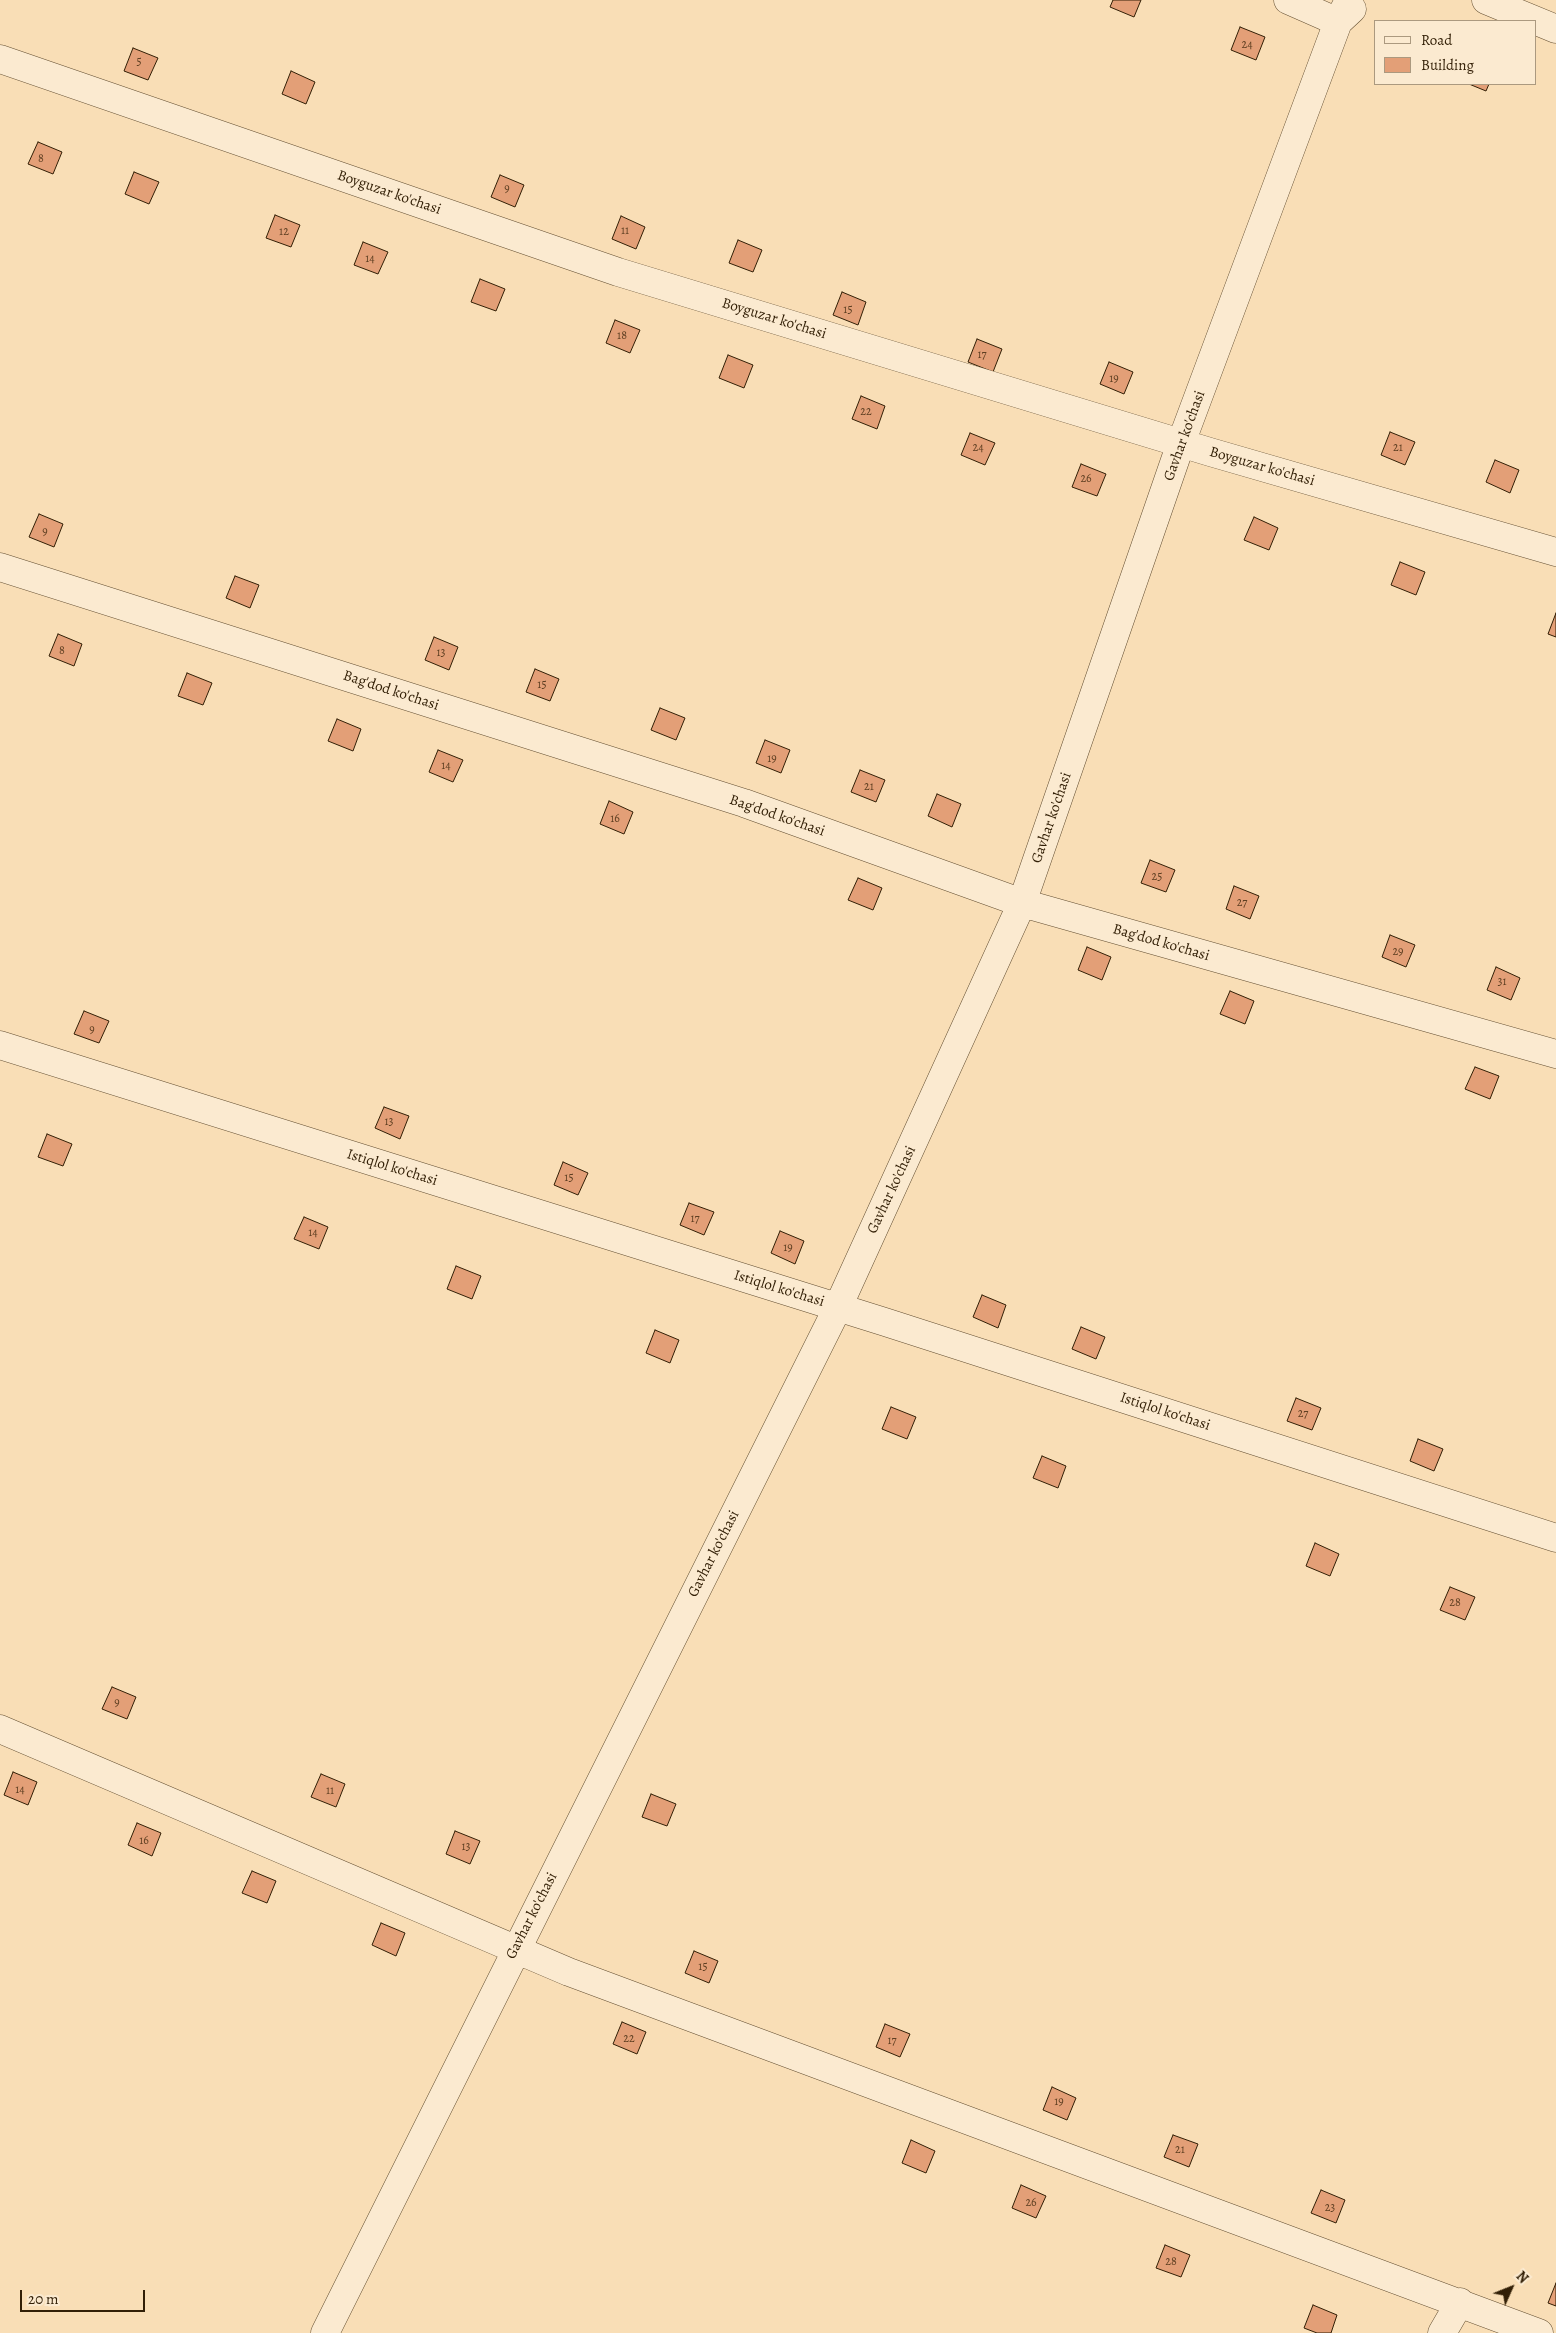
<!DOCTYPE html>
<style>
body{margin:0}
#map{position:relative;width:1556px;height:2333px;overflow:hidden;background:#f9deb6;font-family:Alegreya,serif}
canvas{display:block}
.legend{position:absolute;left:1374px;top:20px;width:162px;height:65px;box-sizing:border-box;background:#fbead0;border:1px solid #ab997f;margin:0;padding:6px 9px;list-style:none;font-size:15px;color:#321f06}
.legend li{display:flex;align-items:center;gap:10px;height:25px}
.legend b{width:25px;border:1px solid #ab997f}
.north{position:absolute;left:1486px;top:2263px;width:50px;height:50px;-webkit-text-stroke:4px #fbead0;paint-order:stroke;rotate:46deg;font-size:14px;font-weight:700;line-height:20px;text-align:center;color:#321f06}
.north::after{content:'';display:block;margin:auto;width:18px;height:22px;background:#321f06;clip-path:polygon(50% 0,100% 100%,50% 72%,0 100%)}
.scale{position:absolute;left:20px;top:2290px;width:125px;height:22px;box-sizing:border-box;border:2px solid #321f06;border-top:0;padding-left:6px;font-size:15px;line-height:18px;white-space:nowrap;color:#321f06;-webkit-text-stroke:4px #fbead0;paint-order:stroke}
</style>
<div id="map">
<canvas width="1556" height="2333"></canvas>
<ul class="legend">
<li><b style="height:6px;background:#fbead0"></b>Road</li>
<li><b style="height:14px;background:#e39f77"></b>Building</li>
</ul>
<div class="north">N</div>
<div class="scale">20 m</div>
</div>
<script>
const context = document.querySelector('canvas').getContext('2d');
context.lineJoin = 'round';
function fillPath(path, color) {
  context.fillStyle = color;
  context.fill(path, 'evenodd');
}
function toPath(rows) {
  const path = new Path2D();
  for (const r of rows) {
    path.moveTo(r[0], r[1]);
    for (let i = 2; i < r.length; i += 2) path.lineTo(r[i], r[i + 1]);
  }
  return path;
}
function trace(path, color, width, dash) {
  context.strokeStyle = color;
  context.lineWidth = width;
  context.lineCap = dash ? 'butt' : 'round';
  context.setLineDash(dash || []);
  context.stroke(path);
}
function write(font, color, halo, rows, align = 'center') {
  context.font = font + ' Alegreya,serif';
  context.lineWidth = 5;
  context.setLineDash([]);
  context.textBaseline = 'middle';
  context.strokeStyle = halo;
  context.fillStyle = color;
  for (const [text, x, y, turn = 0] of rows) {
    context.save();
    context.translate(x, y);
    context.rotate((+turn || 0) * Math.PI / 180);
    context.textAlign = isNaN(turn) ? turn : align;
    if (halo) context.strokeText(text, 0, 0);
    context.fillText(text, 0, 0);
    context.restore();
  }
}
const building = toPath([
 [1113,0,1141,0,1134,17,1110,7,1113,0],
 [1240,27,1265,37,1256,60,1231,50,1240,27],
 [133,48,158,58,148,80,124,71,133,48],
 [291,71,315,82,306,104,282,94,291,71],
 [1469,84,1489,84,1486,91,1469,84],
 [38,142,62,152,53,174,28,164,38,142],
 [134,172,159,182,149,204,125,194,134,172],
 [500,175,524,185,515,207,491,197,500,175],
 [275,215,300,225,291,247,266,238,275,215],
 [621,216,645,227,636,249,612,239,621,216],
 [738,240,762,250,753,272,729,263,738,240],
 [363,242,388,252,378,274,354,265,363,242],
 [480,279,505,289,496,311,471,302,480,279],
 [842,292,866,302,858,325,833,315,842,292],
 [615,320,640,330,630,353,606,343,615,320],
 [977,339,1002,349,993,372,968,362,977,339],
 [728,355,753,365,744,388,719,378,728,355],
 [1109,362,1133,372,1124,394,1100,384,1109,362],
 [861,396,885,406,877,429,852,419,861,396],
 [1390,432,1415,442,1405,465,1381,455,1390,432],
 [970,433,995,443,985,465,961,455,970,433],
 [1495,460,1519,470,1510,493,1486,482,1495,460],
 [1081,464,1106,474,1097,496,1072,487,1081,464],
 [39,514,63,524,54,547,29,537,39,514],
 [1254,517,1278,528,1269,550,1244,540,1254,517],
 [1400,562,1425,572,1416,595,1391,585,1400,562],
 [235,576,259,585,250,608,226,598,235,576],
 [1556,613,1556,637,1548,634,1556,613],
 [58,634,82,644,74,666,49,656,58,634],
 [434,637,458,647,449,670,425,660,434,637],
 [535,669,559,679,550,701,526,692,535,669],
 [187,673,212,683,203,705,178,696,187,673],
 [660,708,685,718,676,740,651,730,660,708],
 [337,719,361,729,353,751,328,741,337,719],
 [765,740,790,750,781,773,756,763,765,740],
 [438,750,463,760,453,782,429,772,438,750],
 [860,770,885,780,876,802,851,792,860,770],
 [937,794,961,804,952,827,928,816,937,794],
 [609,801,633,812,624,834,600,824,609,801],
 [1150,860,1175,870,1166,892,1141,883,1150,860],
 [858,878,882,888,873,910,848,900,858,878],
 [1234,886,1259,896,1250,919,1226,909,1234,886],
 [1390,935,1415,945,1406,967,1382,957,1390,935],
 [1087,947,1111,957,1102,980,1078,970,1087,947],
 [1496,967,1520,978,1511,1000,1487,990,1496,967],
 [1230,991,1254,1001,1245,1024,1220,1014,1230,991],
 [84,1011,109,1021,99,1043,74,1034,84,1011],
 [1475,1067,1499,1076,1490,1099,1465,1089,1475,1067],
 [384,1107,409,1116,400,1139,375,1128,384,1107],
 [47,1134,72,1144,63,1166,38,1157,47,1134],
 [563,1162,588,1173,578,1195,554,1185,563,1162],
 [689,1203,714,1212,704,1235,680,1225,689,1203],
 [304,1217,328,1227,319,1249,294,1239,304,1217],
 [780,1231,804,1241,795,1264,771,1253,780,1231],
 [456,1266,481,1276,472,1299,447,1289,456,1266],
 [982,1295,1006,1305,998,1328,973,1317,982,1295],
 [1081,1327,1105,1337,1096,1359,1072,1349,1081,1327],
 [655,1330,679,1340,670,1363,646,1353,655,1330],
 [1296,1398,1321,1408,1312,1430,1287,1421,1296,1398],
 [891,1407,916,1417,907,1439,882,1429,891,1407],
 [1418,1439,1443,1449,1434,1471,1410,1461,1418,1439],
 [1042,1456,1066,1466,1058,1488,1033,1478,1042,1456],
 [1315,1543,1339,1554,1330,1576,1306,1566,1315,1543],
 [1450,1587,1475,1597,1465,1620,1440,1610,1450,1587],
 [112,1687,136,1697,127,1719,102,1709,112,1687],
 [13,1772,37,1782,28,1805,4,1795,13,1772],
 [321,1774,345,1784,336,1807,311,1797,321,1774],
 [651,1794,676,1804,667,1826,642,1817,651,1794],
 [137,1823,161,1833,152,1856,128,1845,137,1823],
 [455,1831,480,1841,470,1864,446,1854,455,1831],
 [252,1871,276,1881,267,1903,242,1893,252,1871],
 [381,1923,405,1933,396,1956,372,1945,381,1923],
 [694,1951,718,1961,709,1983,685,1973,694,1951],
 [622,2022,646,2032,637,2054,613,2044,622,2022],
 [885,2024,910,2034,900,2057,876,2047,885,2024],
 [1052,2087,1076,2098,1067,2120,1043,2110,1052,2087],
 [1173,2135,1198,2144,1189,2167,1164,2157,1173,2135],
 [911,2140,935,2151,926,2173,902,2163,911,2140],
 [1021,2185,1046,2196,1036,2218,1012,2208,1021,2185],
 [1321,2190,1345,2200,1336,2223,1311,2213,1321,2190],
 [1165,2245,1190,2255,1181,2277,1156,2268,1165,2245],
 [1556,2283,1556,2306,1548,2303,1556,2283],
 [1313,2305,1337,2315,1331,2333,1317,2333,1304,2328,1313,2305]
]);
const minor = toPath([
 [1288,0,1338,22,1352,9],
 [1486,0,1556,29],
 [0,59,618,272,1210,452,1556,552],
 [0,567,744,803,1022,903,1556,1054],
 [0,1045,885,1322,1556,1538],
 [0,1729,569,1972,1539,2333],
 [325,2333,838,1307,1022,903,1181,443,1338,22,1349,0],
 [1442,2333,1460,2302]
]);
const numberNames = [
 ["24",1247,45],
 ["5",139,62],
 ["8",41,159],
 ["9",507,189],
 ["11",625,231],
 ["12",284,232],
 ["14",370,259],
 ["15",848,310],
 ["18",622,336],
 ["17",982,355],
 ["19",1114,379],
 ["22",866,412],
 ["24",978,448],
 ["21",1398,448],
 ["26",1086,479],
 ["9",45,532],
 ["8",62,651],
 ["13",441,653],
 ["15",542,685],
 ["19",772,759],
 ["14",446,766],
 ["21",869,787],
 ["16",615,819],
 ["25",1157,877],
 ["27",1242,903],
 ["29",1398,952],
 ["31",1502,982],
 ["9",92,1030],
 ["13",389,1122],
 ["15",569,1178],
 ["17",695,1219],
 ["14",313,1233],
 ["19",788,1248],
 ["27",1303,1414],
 ["28",1455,1603],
 ["9",117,1703],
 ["14",20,1790],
 ["11",330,1791],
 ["16",144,1841],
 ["13",466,1847],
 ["15",703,1967],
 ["22",629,2039],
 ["17",892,2041],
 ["19",1059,2102],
 ["21",1180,2150],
 ["26",1031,2203],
 ["23",1330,2208],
 ["28",1171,2262]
];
const streetNames = [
 ["Boyguzar ko'chasi",389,193,19],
 ["Boyguzar ko'chasi",774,319,17],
 ["Gavhar ko'chasi",1185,436,-70],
 ["Boyguzar ko'chasi",1262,467,16],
 ["Bag'dod ko'chasi",391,691,18],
 ["Bag'dod ko'chasi",777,816,19],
 ["Gavhar ko'chasi",1052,818,-71],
 ["Bag'dod ko'chasi",1161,943,16],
 ["Istiqlol ko'chasi",392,1168,17],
 ["Gavhar ko'chasi",892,1190,-65],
 ["Istiqlol ko'chasi",779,1289,17],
 ["Istiqlol ko'chasi",1165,1412,18],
 ["Gavhar ko'chasi",714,1554,-63],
 ["Gavhar ko'chasi",532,1916,-63]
];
fillPath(building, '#e39f77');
trace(building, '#321f06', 1);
trace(minor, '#644f32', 29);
trace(minor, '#fbead0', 28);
write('12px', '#5e3f22', null, numberNames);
write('15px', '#321f06', '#fbead0', streetNames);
</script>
